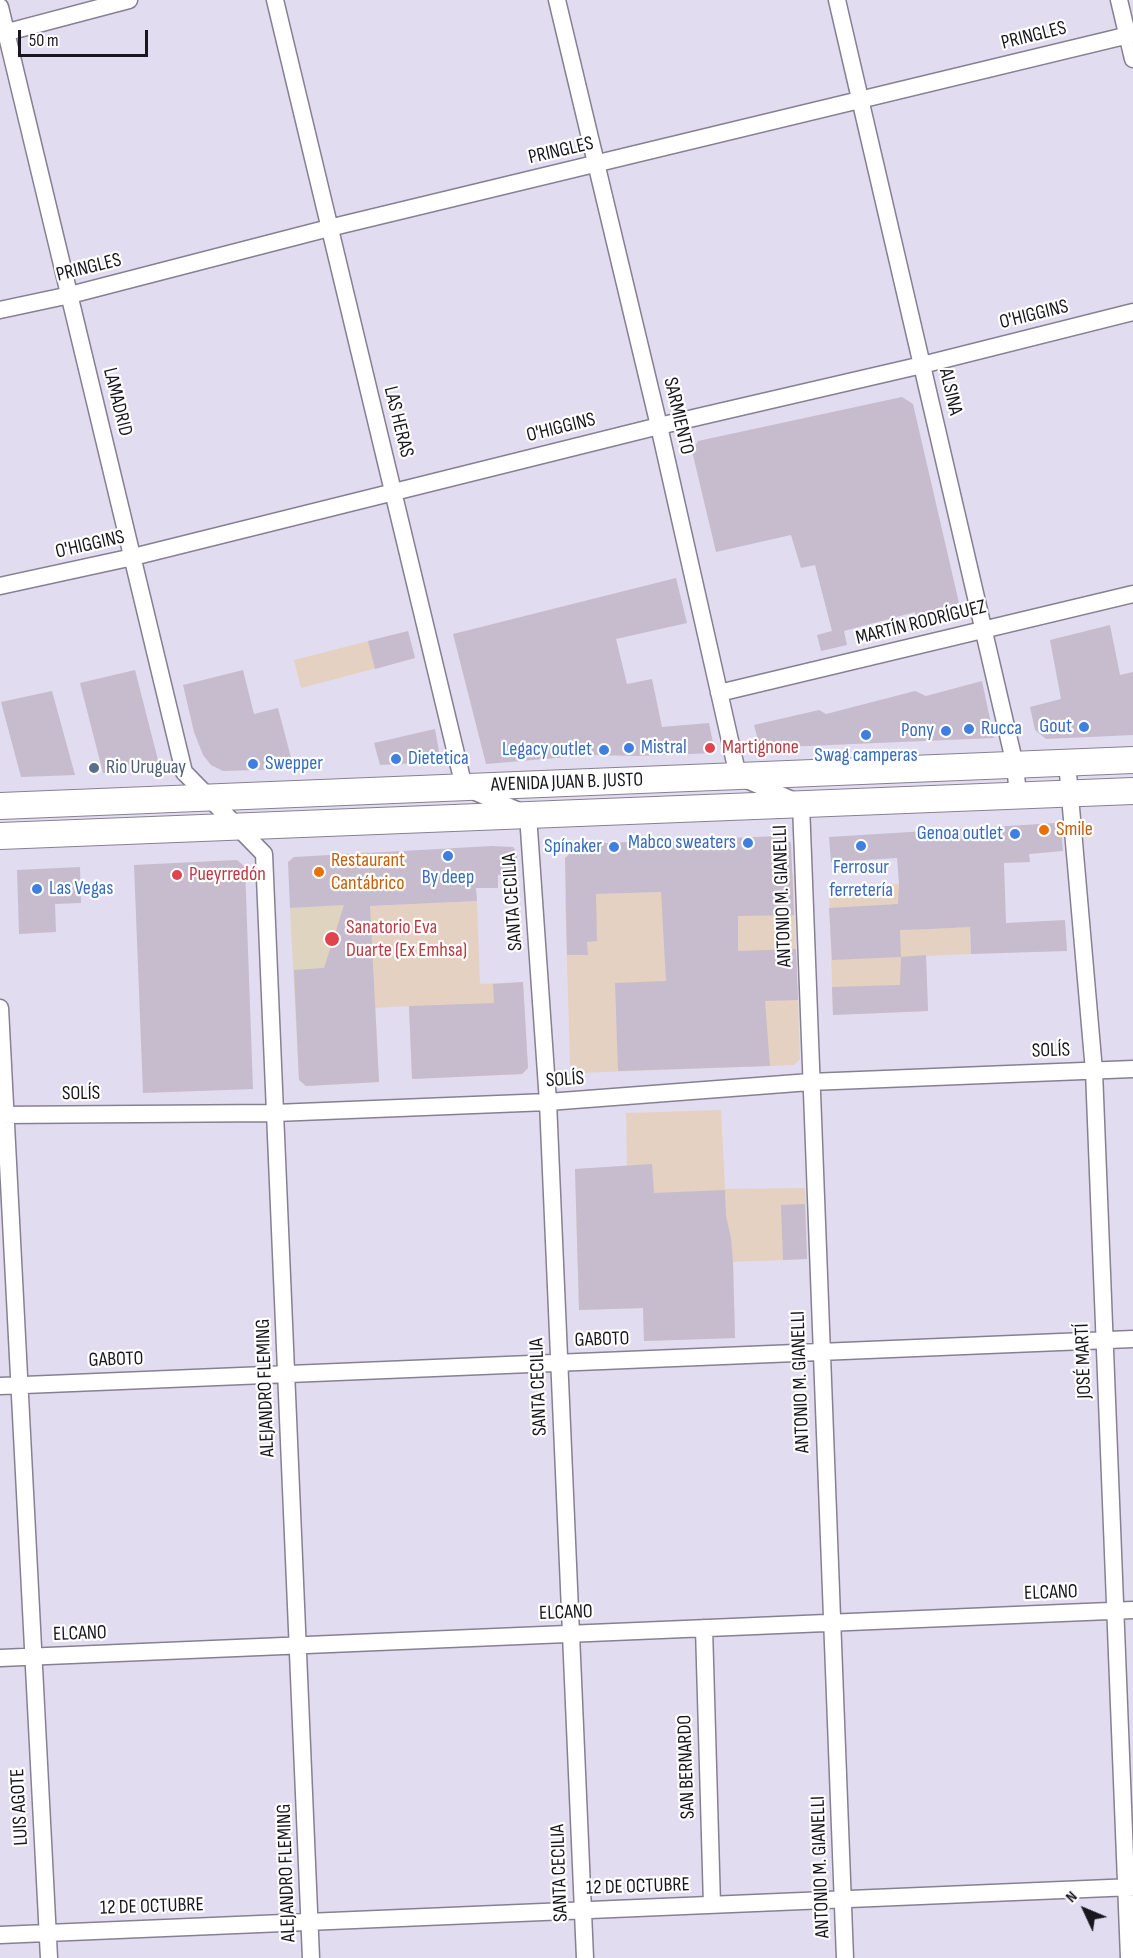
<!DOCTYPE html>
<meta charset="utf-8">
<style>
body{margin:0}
#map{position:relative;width:1133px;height:1958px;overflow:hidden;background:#e1dcef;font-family:"Sofia Sans Condensed",sans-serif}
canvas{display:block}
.north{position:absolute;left:1055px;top:1880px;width:60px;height:60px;-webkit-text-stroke:4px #fff;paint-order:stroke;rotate:314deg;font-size:16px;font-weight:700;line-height:24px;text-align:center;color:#19171e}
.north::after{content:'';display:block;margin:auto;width:21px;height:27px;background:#19171e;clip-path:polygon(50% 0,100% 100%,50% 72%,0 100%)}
.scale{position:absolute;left:18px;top:30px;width:130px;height:27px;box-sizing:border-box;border:3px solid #19171e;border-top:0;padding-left:8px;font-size:18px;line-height:21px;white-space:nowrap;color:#19171e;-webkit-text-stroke:4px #fff;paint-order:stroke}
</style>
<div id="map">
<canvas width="1133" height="1958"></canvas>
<div class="north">N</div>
<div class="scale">50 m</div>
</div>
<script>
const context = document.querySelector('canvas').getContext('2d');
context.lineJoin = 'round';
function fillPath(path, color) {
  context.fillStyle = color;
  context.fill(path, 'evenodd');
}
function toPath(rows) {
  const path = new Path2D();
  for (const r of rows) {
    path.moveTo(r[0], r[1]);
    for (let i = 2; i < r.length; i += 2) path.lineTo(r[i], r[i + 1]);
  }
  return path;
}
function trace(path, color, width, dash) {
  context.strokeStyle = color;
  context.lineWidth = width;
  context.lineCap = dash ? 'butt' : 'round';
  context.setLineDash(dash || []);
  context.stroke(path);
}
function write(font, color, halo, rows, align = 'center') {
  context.font = font + ' "Sofia Sans Condensed",sans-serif';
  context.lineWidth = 4.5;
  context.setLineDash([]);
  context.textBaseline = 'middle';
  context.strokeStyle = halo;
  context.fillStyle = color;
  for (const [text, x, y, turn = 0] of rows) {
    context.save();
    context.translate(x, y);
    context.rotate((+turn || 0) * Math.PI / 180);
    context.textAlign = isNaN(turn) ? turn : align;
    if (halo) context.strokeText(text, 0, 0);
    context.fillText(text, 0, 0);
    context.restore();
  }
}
const industrial = toPath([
 [408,631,415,658,301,688,294,660],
 [709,838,711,878,793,874,800,1059,794,1065,580,1073,570,1065,565,895,661,892,659,840],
 [927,883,970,927,971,954,926,956,928,1011,833,1015,829,886],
 [477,901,480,984,523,982,528,1068,522,1074,412,1079,409,1006,375,1008,370,906],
 [721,1110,725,1189,805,1188,807,1259,733,1262,735,1338,644,1341,643,1308,579,1310,575,1169,627,1166,626,1113]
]);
const medical = toPath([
 [368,852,379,1082,306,1086,299,1080,290,908,339,905,337,854]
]);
const building = toPath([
 [902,397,913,404,962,616,918,626,915,612,844,631,847,645,821,651,817,635,832,631,815,565,801,568,791,535,716,552,692,451,698,441],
 [676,578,687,623,616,639,627,684,652,679,662,727,709,723,715,753,637,756,591,755,486,764,453,634],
 [1110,625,1120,675,1133,672,1133,735,1046,739,1035,730,1030,707,1061,699,1050,640],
 [408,631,415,658,375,669,368,641],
 [135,670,159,764,154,770,103,773,80,683],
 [243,670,254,714,278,708,294,769,223,771,211,765,203,755,194,732,183,685],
 [982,681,994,738,760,748,754,725,819,710,826,714,915,691,926,696],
 [52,691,75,775,21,777,1,702],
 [435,729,440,757,435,762,380,765,374,743],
 [1056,823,1061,829,1063,851,1029,854,1030,862,1004,863,1006,923,1065,920,1067,951,971,954,970,927,929,929,900,930,901,957,832,960,829,908,898,904,899,884,897,858,831,862,829,837],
 [780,836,791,843,794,915,738,916,738,951,796,949,798,1000,765,1001,770,1066,618,1071,615,983,666,981,661,892,596,894,597,941,587,942,588,955,567,955,565,858,580,844],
 [492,846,513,847,517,853,518,874,498,875,498,888,476,888,477,901,370,906,379,1082,306,1086,299,1080,294,970,324,968,344,905,290,908,288,862,294,857],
 [237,860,245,867,253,1089,143,1093,134,865],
 [80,867,81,903,55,904,56,932,19,934,17,870],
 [926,955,928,1011,833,1015,832,987,900,985,901,957],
 [523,982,528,1068,522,1074,412,1079,409,1006,494,1003,493,984],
 [652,1164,654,1193,725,1190,726,1216,731,1238,733,1262,735,1338,644,1341,643,1308,579,1310,575,1169],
 [805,1204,807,1259,783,1260,781,1205]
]);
const street = toPath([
 [275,0,464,787,528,815,548,1102,585,1958],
 [557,0,659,426,738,776,801,804,845,1958],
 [837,0,1015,765,1018,795],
 [1119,0,1133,59],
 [0,7,184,772,264,854,311,1958],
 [0,34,129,0],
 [0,310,70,295,329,228,1133,34],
 [0,586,133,557,659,426,922,365,1133,312],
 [719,693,1133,594],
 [1067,762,1094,1071,1129,1958],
 [0,1008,49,1958],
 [0,1115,275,1113,548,1102,810,1082,1133,1069],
 [0,1386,1133,1339],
 [704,1628,712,1905],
 [0,1658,1133,1610],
 [0,1935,1133,1887]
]);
const primary = toPath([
 [0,806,1133,760],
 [0,836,1133,791]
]);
const markers = [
 [1084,727,6,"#3f7fe0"],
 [969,729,6,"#3f7fe0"],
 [946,731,6,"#3f7fe0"],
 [866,735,6,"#3f7fe0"],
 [629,748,6,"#3f7fe0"],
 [710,748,6,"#e0444e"],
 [604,750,6,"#3f7fe0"],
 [396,759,6,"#3f7fe0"],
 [253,764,6,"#3f7fe0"],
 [94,768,6,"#5c6f8a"],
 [1044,830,6,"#e8710a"],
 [1015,834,6,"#3f7fe0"],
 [748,843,6,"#3f7fe0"],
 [861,846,6,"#3f7fe0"],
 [614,847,6,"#3f7fe0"],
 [448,856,6,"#3f7fe0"],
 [319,872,6,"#e8710a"],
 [177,875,6,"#e0444e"],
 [37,889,6,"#3f7fe0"],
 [332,939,8,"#e0444e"]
];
const streetNames = [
 ["PRINGLES",1034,36,-14],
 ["PRINGLES",561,151,-13],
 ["PRINGLES",89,268,-14],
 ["O'HIGGINS",1034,315,-14],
 ["ALSINA",950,392,77],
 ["LAMADRID",117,402,76],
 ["SARMIENTO",678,416,77],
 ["LAS HERAS",398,422,76],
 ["O'HIGGINS",561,428,-14],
 ["O'HIGGINS",90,545,-13],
 ["MARTÍN RODRÍGUEZ",921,623,-14],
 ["AVENIDA JUAN B. JUSTO",567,783,-2],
 ["ANTONIO M. GIANELLI",783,896,-92],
 ["SANTA CECILIA",513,902,-94],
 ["SOLÍS",1051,1051,-2],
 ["SOLÍS",565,1080,-4],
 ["SOLÍS",81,1094,-1],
 ["GABOTO",602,1340,-2],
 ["GABOTO",116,1360,-2],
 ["JOSÉ MARTÍ",1084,1361,-92],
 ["ANTONIO M. GIANELLI",801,1382,-92],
 ["SANTA CECILIA",539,1387,-92],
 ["ALEJANDRO FLEMING",266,1388,-92],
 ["ELCANO",1051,1593,-2],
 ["ELCANO",566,1613,-2],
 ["ELCANO",80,1634,-2],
 ["SAN BERNARDO",687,1767,-92],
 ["LUIS AGOTE",20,1807,-93],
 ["ANTONIO M. GIANELLI",821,1867,-92],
 ["ALEJANDRO FLEMING",287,1873,-92],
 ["SANTA CECILIA",560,1873,-92],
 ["12 DE OCTUBRE",638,1887,-2],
 ["12 DE OCTUBRE",152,1907,-2]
];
const shopNames = [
 ["Gout",1072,727],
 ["Rucca",981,729,"left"],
 ["Pony",934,731],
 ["Mistral",641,748,"left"],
 ["Legacy outlet",592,750],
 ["Swag camperas",866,756,"center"],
 ["Dietetica",408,759,"left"],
 ["Swepper",265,764,"left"],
 ["Genoa outlet",1003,834],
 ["Mabco sweaters",736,843],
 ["Spínaker",602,847],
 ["Ferrosur",861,868,"center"],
 ["ferretería",861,891,"center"],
 ["By deep",448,878,"center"],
 ["Las Vegas",49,889,"left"]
];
const healthNames = [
 ["Martignone",722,748],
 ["Pueyrredón",189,875],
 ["Sanatorio Eva",346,928],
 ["Duarte (Ex Emhsa)",346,951]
];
const serviceNames = [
 ["Rio Uruguay",106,768]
];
const foodNames = [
 ["Smile",1056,830],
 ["Restaurant",331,861],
 ["Cantábrico",331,884]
];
fillPath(industrial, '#e5d1c2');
fillPath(medical, '#ded4bf');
fillPath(building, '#c6bccd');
trace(street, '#868192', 19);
trace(primary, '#868192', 28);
trace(street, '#fff', 16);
trace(primary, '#fff', 26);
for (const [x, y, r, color] of markers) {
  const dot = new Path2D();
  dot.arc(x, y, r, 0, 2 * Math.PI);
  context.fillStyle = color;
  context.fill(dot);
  trace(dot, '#fff', 2);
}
write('20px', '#19171e', '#fff', streetNames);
write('20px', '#366cbe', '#fff', shopNames, 'right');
write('20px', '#be3a42', '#fff', healthNames, 'left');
write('20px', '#4e5e75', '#fff', serviceNames, 'left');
write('20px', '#c56008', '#fff', foodNames, 'left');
</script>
